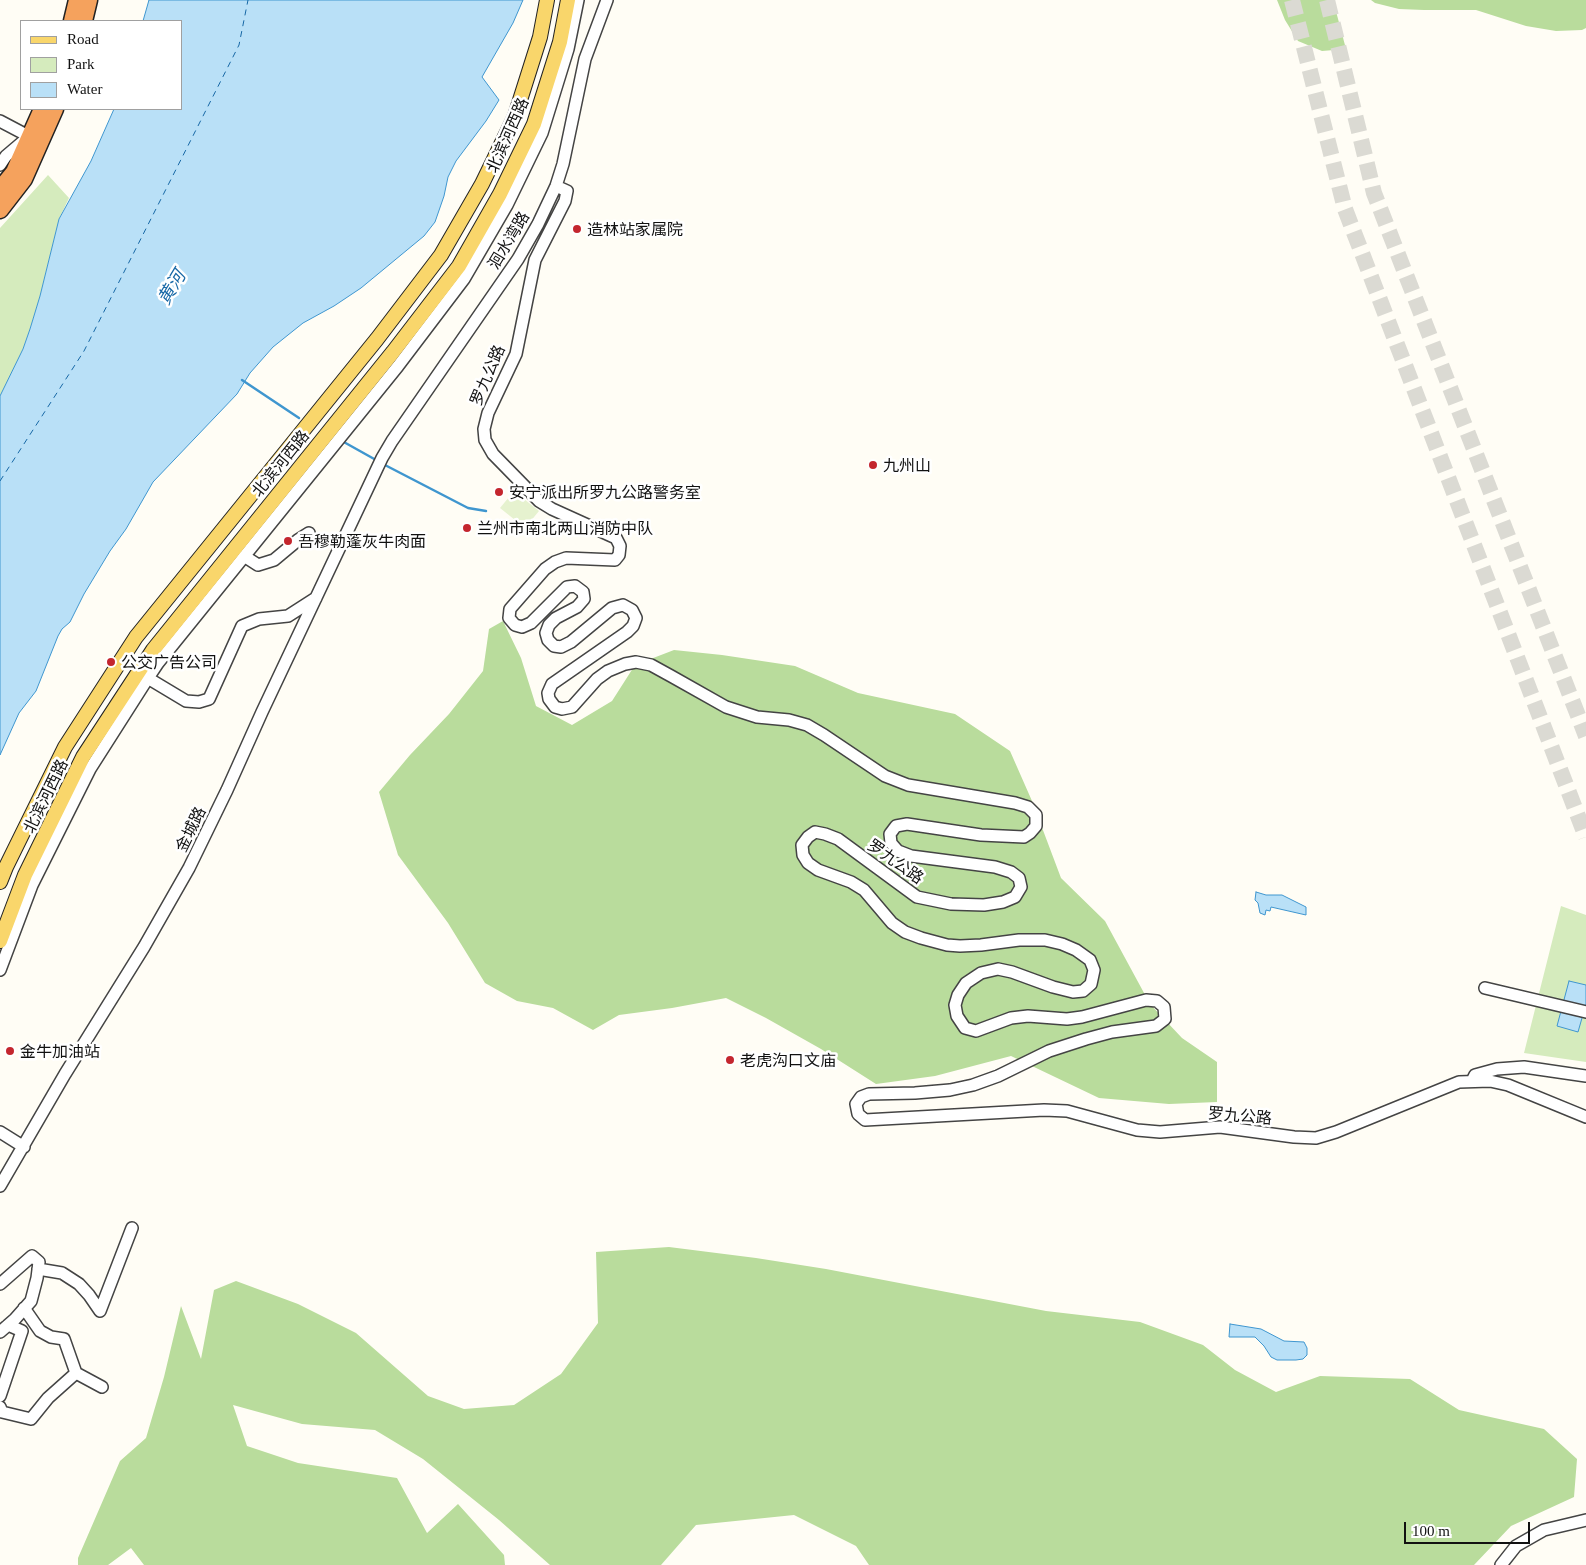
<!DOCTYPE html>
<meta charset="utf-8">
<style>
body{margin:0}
#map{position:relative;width:1586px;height:1565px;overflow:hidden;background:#fffdf5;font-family:Georgia,serif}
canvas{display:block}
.legend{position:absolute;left:20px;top:20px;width:162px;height:90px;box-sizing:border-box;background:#fff;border:1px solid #a0a0a0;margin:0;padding:6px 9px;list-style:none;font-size:15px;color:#111}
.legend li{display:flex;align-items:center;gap:10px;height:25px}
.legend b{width:25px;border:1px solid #a0a0a0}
.scale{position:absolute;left:1404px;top:1522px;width:126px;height:22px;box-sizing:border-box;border:2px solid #111;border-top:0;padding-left:6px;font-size:15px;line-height:18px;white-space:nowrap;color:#111;-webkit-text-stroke:4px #fff;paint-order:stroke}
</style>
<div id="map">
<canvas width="1586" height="1565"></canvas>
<ul class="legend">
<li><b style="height:6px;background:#f9d66b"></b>Road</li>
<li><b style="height:14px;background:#d5ebbd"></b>Park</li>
<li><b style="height:14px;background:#b9e0f7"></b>Water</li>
</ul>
<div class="scale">100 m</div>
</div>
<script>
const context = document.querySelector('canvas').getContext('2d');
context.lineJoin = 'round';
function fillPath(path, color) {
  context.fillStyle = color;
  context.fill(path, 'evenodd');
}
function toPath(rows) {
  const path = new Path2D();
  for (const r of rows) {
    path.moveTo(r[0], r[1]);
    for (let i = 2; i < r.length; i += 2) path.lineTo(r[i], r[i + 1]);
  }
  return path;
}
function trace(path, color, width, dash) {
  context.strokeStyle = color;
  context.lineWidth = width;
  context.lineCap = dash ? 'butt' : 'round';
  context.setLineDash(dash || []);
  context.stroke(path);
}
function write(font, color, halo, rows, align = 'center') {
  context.font = font + ' Georgia,"Noto Sans SC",serif';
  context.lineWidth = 5;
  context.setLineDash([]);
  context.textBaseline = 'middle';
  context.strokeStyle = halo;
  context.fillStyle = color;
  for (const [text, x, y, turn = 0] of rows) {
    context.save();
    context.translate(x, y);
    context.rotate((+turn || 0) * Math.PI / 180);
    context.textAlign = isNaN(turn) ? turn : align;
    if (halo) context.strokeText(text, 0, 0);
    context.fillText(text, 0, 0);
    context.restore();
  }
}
const green = toPath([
 [48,175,69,198,59,219,40,296,30,329,23,349,0,396,0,228],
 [1561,906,1586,915,1586,1062,1524,1053]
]);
const forest = toPath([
 [1277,0,1333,0,1346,49,1322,51,1298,41,1285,20],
 [1371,0,1586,0,1586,28,1582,30,1556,31,1526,26,1476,10,1424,10,1399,9,1375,3],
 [503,621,521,658,536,706,572,725,612,701,635,665,674,650,722,655,795,666,858,693,955,714,1010,751,1032,801,1061,878,1105,921,1150,1004,1182,1038,1217,1062,1217,1102,1169,1104,1099,1098,1011,1056,935,1076,876,1084,821,1049,766,1018,726,998,672,1008,619,1015,593,1030,553,1008,517,1001,485,983,448,923,398,855,379,792,410,755,449,714,483,671,489,629],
 [669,1247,756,1258,826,1269,1046,1311,1140,1322,1203,1345,1235,1370,1276,1392,1320,1376,1410,1379,1459,1410,1544,1429,1577,1459,1574,1497,1511,1526,1474,1565,869,1565,856,1546,794,1515,696,1525,661,1565,550,1565,499,1520,423,1459,375,1430,302,1424,233,1405,247,1446,298,1463,397,1478,427,1533,458,1504,504,1555,505,1565,144,1565,131,1548,108,1565,78,1565,78,1558,120,1461,146,1438,164,1377,181,1306,201,1359,214,1290,236,1281,298,1304,356,1333,428,1396,464,1409,514,1405,561,1374,598,1323,596,1252]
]);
const pitch = toPath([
 [514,491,539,511,525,528,500,508]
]);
const water = toPath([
 [149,0,523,0,513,23,482,77,499,100,486,121,456,161,448,177,444,196,435,222,424,236,361,288,334,306,303,323,273,347,250,373,237,394,153,482,126,529,110,551,84,594,70,622,62,629,58,636,36,691,19,713,0,755,0,396,23,349,30,329,40,296,59,219,91,161,114,109,181,109,181,21,143,21,149,0],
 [1256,892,1266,895,1282,895,1306,907,1306,915,1271,907,1270,911,1266,910,1265,915,1260,913,1258,903,1255,900,1256,892],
 [1569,981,1586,985,1586,1004,1578,1032,1557,1026,1569,981],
 [1230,1324,1261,1329,1284,1341,1304,1342,1307,1348,1307,1355,1303,1359,1296,1360,1277,1360,1271,1357,1264,1346,1255,1337,1229,1337,1230,1324]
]);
const stream = toPath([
 [242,380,299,418],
 [342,441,376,460],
 [383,464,468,508,486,511]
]);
const ferry = toPath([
 [0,481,84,351,239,45,248,0]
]);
const highwayTunnel = toPath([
 [1292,0,1345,209,1586,837],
 [1327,0,1374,193,1586,736]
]);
const minor = toPath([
 [0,121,36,140],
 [0,165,6,156,26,139],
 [556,186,567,191,565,201,535,260,516,354,488,413,484,429,485,440,493,454,539,501,552,509,616,538,620,546,619,555,615,560,566,558,555,562,545,569,510,609,509,618,515,625,522,627,531,623,567,587,575,586,583,592,584,599,577,607,556,618,549,625,546,633,548,640,554,646,561,647,571,642,612,608,623,605,632,610,636,618,633,626,627,632,552,684,548,693,549,699,555,707,562,709,572,707,597,679,608,671,625,664,636,662,651,665,671,676,726,707,757,717,789,720,807,725,824,735,885,776,908,785,1015,803,1028,807,1036,815,1036,826,1030,833,1024,837,981,835,907,824,896,826,890,834,891,843,898,851,911,856,995,867,1011,872,1019,878,1021,887,1015,897,1003,902,984,905,951,904,917,897,838,839,825,834,815,832,808,837,802,845,803,855,808,863,818,870,851,882,864,890,892,923,905,932,921,938,947,945,960,946,981,945,1019,940,1045,940,1062,944,1076,950,1090,960,1094,970,1091,984,1083,991,1073,992,1053,987,1012,972,998,969,981,973,966,983,958,995,955,1005,957,1016,965,1028,976,1031,1011,1018,1028,1016,1067,1019,1082,1017,1146,1000,1157,1001,1164,1007,1165,1019,1156,1026,1112,1032,1086,1039,1049,1051,998,1076,973,1085,950,1090,915,1093,869,1094,861,1097,856,1104,858,1114,865,1120,1044,1110,1067,1111,1137,1130,1160,1132,1220,1127,1294,1137,1316,1138,1336,1132,1459,1082,1490,1081,1508,1085,1586,1117],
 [244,556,258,565,274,560,298,540,309,533],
 [141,674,186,701,199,702,209,699,242,626,259,619,288,616,316,598],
 [0,970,32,885,90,769,148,678,158,663,398,366,464,279,507,205,542,133,568,49,578,0],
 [1485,988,1586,1012],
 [1472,1081,1475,1075,1497,1069,1524,1067,1586,1076],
 [0,1132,24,1147],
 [0,1186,65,1074,144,947,189,868,227,790,262,712,382,458,392,441,518,259,538,224,556,186,563,164,585,59,607,0],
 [38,1269,62,1273,79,1284,89,1295,100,1311,132,1228],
 [0,1284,32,1256,39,1262,37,1278,31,1301,15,1319,0,1332],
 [24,1308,40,1331,51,1337,64,1339,76,1373],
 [0,1396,22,1331,8,1325],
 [0,1407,2,1412,31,1419,48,1398,76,1373,102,1387],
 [1501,1565,1516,1546,1544,1530,1586,1520]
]);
const major = toPath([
 [0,882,6,867,65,747,136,637,377,339,441,255,482,184,515,116,540,37,547,0],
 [0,941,25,875,83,757,153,650,393,352,459,266,500,194,534,124,560,42,568,0]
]);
const highway = toPath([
 [72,21,77,0],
 [84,21,89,0],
 [0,189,14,172,42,109],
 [0,210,24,179,55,109]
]);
const markers = [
 [577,229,5,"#c4262e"],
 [873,465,5,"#c4262e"],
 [499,492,5,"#c4262e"],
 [467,528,5,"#c4262e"],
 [288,541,5,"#c4262e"],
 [111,662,5,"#c4262e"],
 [10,1051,5,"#c4262e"],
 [730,1060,5,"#c4262e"]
];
const streetNames = [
 ["北滨河西路",507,135,-66],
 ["洄水湾路",508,240,-59],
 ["罗九公路",487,375,-67],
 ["北滨河西路",280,463,-51],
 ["北滨河西路",45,796,-64],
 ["金城路",190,829,-64],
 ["罗九公路",896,861,35],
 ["罗九公路",1240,1115,5]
];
const poiNames = [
 ["造林站家属院",587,229],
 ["九州山",883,465],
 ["安宁派出所罗九公路警务室",509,492],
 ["兰州市南北两山消防中队",477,528],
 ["吾穆勒蓬灰牛肉面",298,541],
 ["公交广告公司",121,662],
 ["金牛加油站",20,1051],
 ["老虎沟口文庙",740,1060]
];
const waterNames = [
 ["黄河",171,287,-59]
];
fillPath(green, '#d5ebbd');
fillPath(forest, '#b9dc9c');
fillPath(pitch, '#e6f2cf');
fillPath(water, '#b9e0f7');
trace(water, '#3f96cf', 1);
trace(stream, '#3f96cf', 2.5);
trace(ferry, '#1768a6', 1, [6, 5]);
trace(highwayTunnel, '#dbdad3', 16, [16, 8]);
trace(minor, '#444', 14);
trace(major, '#222', 16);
trace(highway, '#222', 19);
trace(minor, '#fff', 11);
trace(major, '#f9d66b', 14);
trace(highway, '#f5a25d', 16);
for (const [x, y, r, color] of markers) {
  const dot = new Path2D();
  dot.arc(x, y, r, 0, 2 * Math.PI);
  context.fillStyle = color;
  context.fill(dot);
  trace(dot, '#fff', 2);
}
write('16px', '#111', '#fff', streetNames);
write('16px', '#111', '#fff', poiNames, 'left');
write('italic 18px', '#1768a6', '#fff', waterNames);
</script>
